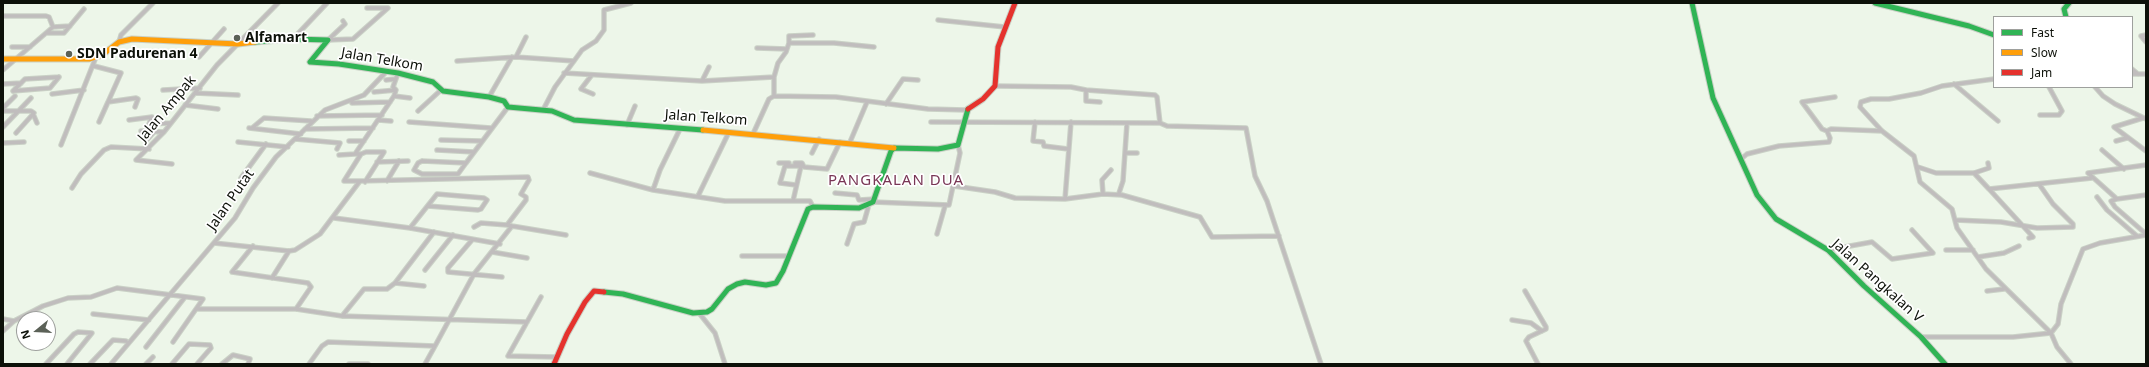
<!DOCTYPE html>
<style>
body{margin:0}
#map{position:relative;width:2149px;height:367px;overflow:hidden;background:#edf6e9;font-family:"Noto Sans",sans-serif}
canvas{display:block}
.frame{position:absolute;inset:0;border:4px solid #0d1109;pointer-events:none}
.legend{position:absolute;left:1993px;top:16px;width:140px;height:72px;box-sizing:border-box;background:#fff;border:1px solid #9ea09d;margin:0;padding:5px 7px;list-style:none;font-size:12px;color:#0d1109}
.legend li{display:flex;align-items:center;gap:8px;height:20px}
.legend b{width:20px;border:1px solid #9ea09d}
.north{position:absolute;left:16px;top:311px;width:40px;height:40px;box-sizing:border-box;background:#fff;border:1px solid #9ea09d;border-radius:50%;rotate:252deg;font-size:11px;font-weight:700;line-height:16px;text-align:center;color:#0d1109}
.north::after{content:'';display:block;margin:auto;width:14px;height:18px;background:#5b6157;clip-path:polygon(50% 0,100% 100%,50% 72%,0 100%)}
</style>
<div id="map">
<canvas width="2149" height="367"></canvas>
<div class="frame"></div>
<ul class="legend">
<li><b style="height:5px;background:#30b455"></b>Fast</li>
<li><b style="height:5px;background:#ff9f0a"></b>Slow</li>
<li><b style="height:5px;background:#e5322d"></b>Jam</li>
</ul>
<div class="north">N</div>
</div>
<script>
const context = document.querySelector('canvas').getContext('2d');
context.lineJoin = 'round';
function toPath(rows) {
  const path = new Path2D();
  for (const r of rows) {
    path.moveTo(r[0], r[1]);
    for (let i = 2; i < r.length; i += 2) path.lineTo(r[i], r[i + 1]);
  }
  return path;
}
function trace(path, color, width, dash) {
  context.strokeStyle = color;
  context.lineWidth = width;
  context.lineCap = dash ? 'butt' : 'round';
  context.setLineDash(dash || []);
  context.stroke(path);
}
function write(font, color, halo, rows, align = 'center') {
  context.font = font + ' "Noto Sans",sans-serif';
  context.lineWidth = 3.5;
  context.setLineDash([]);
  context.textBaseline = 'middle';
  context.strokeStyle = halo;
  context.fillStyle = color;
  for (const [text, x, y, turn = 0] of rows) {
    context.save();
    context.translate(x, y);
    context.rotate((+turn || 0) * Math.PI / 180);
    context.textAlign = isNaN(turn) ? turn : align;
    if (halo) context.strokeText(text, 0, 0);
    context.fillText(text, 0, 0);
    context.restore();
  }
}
const street = toPath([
 [3,16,46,16,49,17,53,27],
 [938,20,1005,27],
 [47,33,64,33,84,9],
 [2146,35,2141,36,2146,42],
 [293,39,327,3],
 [328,40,353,39,388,8,367,8],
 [328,40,345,24,343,21],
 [119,42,121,35,153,3],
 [789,43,789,36,813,35],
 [12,47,30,47],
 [757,48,787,49],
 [199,57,224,29],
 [516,57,526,37],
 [457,61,516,57,574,61],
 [94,66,121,73,108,102,136,98,138,99,135,107],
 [2132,69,2138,74],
 [3,70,53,27,70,26],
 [564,73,702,81,774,77,774,96,769,99,753,134],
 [2132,74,2146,74],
 [591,76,581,89,593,94],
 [774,77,778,63,786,52,789,43,834,43,874,47],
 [1994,79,1942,86,1921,93,1889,99,1871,99,1861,102,1860,107,1882,131,1914,156,1920,182,1952,209,1957,228,1986,269,2051,333,2057,347,2071,364],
 [386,80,395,79],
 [702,81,709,67],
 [3,84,21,83],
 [1954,84,1998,121],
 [995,86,1071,87,1086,90,1086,101,1100,102],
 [2095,87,2103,96,2115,104,2146,119],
 [163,90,200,88],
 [1086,90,1155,95,1157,97,1160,123,1167,126,1246,128,1255,176,1267,201,1321,364],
 [13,91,25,79,59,77],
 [13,91,50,88,59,77],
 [374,92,396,90],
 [195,93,238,95],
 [52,94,84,90],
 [394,96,410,98],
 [774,96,836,97,928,109,966,110],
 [489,97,512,57],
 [352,103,390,102],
 [886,104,903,79,918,80],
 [185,105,218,109],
 [3,108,15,96],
 [543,110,555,87,582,50,596,41,604,30,604,10,631,3],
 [3,111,31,111,34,113,16,133],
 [418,111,441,90],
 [2040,115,2059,115,2062,111,2049,87],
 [34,116,37,123],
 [317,116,382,115],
 [2143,118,2114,127,2146,151],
 [129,120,152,117,149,124,170,123],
 [378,120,391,121],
 [99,122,108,102],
 [409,122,491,128],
 [931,122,1160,123],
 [1035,122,1033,141,1043,142,1044,146,1068,149],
 [627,125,635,106],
 [3,127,31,98],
 [249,128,301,134],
 [252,128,264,118,311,121],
 [305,129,373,128],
 [141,131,164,132],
 [1827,131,1822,129,1802,102,1835,97],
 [295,139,340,143,337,149],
 [441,140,482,141],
 [146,141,154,132],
 [349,141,364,141],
 [2116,141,2127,138],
 [238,142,288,147],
 [850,142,867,102],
 [3,143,24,142],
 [61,145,96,57],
 [437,150,474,152],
 [2102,150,2124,169],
 [812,153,819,139],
 [1125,153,1137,153],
 [361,154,366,152,384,152,365,182],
 [339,155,355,154],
 [1741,159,1747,154,1779,146,1829,142,1830,138,1827,131,1831,129,1882,131],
 [422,161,466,163,458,174,422,174,414,170,418,163,422,161],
 [377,162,408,161],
 [466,163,508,107],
 [779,163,789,163],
 [795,163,802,163,804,167,827,169,840,142],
 [172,164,136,160,164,132,217,65,278,3],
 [2146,165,2088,173,2117,199,2111,201,2115,207,2146,234],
 [1918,167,1936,173,1974,173,1989,168,1988,163],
 [590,173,653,190,725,201,810,201,813,207],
 [1974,173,1989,189],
 [241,178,266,144],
 [360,181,344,181,361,154,355,154,394,96,396,90,393,87,398,73],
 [387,181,399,161],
 [954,186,995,192,1015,198,1065,199,1103,194,1122,195,1200,217,1212,237,1279,236],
 [72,188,81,174,104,150,111,147,149,149],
 [653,190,660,170,680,129],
 [835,193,857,195,859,200,875,199],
 [1119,193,1123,181,1127,123],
 [1103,194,1102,180,1111,170],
 [698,196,729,132],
 [2097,197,2107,210,2137,236],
 [1065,199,1071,122],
 [2117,199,2146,195],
 [793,201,801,166,785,166,780,183,796,185],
 [873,202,949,205,960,153,958,145],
 [334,218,410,228,500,244],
 [1955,220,2001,222,2037,228,2073,227,2073,224,2053,204,2039,184],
 [474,227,481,223,507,225],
 [410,228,437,194,484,198,487,200,481,209,478,210,428,206],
 [937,234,945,206],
 [2029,238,2033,237,1989,189,2092,178],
 [472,240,448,268,448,272,502,277],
 [214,243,289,251,295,250,320,234,360,181,528,177,529,180,521,194,526,197,526,200,507,225,512,226],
 [847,244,854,224,864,222,868,208,866,207],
 [253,246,232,272,308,283,311,287,296,309],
 [1828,250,1872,242,1892,259,1933,253,1912,230],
 [1946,250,1973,250],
 [492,252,527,258],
 [742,256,789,256],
 [1978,257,2004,253,2019,246],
 [425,270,453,235],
 [272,278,289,251],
 [424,286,395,283,434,232],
 [1525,291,1546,327,1546,329,1529,337,1526,341,1538,364],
 [1987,291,2004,289],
 [541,297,508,356,556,357],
 [197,309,296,309,342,316,527,322],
 [699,313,715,333,725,364],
 [93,314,149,320],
 [342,316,364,289,387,289,395,283],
 [3,319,14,321],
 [1512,320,1531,323,1542,331],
 [3,331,14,321,43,306,68,298,91,297,117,288,203,299,173,342],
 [1921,337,2013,337,2051,333,2058,324,2061,304,2083,249,2100,243,2146,235],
 [146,347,185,297],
 [46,364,74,334,78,332,92,333,67,364],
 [90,364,113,340,126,341],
 [111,364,235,218,253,188,276,157,325,110,364,95,386,72],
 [146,364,153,357],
 [172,364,189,344,210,345,211,348,197,364],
 [222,364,233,355,250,359,248,364],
 [309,364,322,346,328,342,435,346,474,274,512,226,566,235],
 [349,364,368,364],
 [425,364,435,346]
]);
const fast = toPath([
 [1692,3,1713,98,1757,195,1776,219,1828,250,1864,286,1921,337,1945,364],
 [1875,3,1969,26,1994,35],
 [2066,17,2064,9,2069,3],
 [255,42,293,39,328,40,310,62,339,64,398,73,433,82,443,91,489,97,504,101,508,107,552,111,574,120,703,130],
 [604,292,623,294,693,313,707,312,712,309,728,289,737,284,745,282,766,285,776,283,783,271,808,209,813,207,859,208,873,202,891,151,894,148,938,149,958,145,968,109]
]);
const slow = toPath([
 [3,59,89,59,102,55,119,42,132,39,238,44,255,42],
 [703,130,894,148]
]);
const jam = toPath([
 [968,109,983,99,995,86,998,47,1015,3],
 [554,364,567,334,585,302,594,291,604,292]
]);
const markers = [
 [237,38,4,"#5b6157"],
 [69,54,4,"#5b6157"]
];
const poiNames = [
 ["Alfamart",245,38],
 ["SDN Padurenan 4",77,54]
];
const streetNames = [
 ["Jalan Telkom",382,60,10],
 ["Jalan Ampak",167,109,-50],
 ["Jalan Telkom",706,118,4],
 ["Jalan Putat",231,200,-55],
 ["Jalan Pangkalan V",1877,281,42]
];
const neighbourhoodNames = [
 ["PANGKALAN DUA",896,181]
];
trace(street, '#cad1c6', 5.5);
trace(fast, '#cad1c6', 7);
trace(slow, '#cad1c6', 7);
trace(jam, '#cad1c6', 7);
trace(street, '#c0bdbd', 3.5);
trace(fast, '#30b455', 5);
trace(slow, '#ff9f0a', 5);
trace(jam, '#e5322d', 5);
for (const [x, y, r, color] of markers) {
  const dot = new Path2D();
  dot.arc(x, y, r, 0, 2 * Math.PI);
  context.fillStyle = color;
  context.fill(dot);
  trace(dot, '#fff', 1.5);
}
write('bold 14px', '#0d1109', '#fff', poiNames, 'left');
write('14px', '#0d1109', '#fff', streetNames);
context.letterSpacing = '1px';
write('15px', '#793655', '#fff', neighbourhoodNames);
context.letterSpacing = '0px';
</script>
